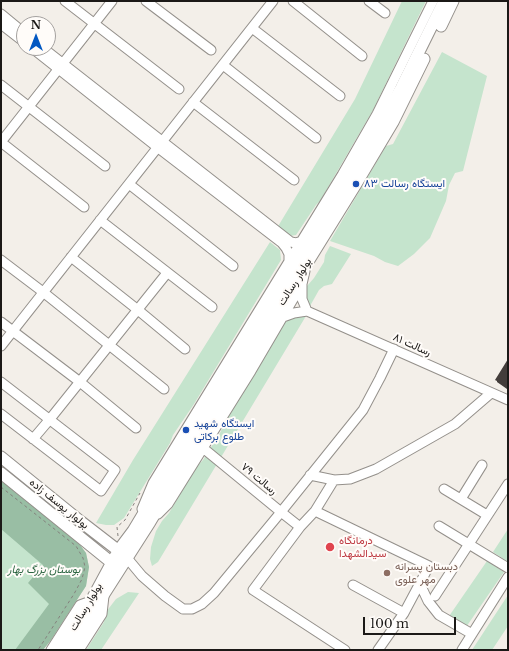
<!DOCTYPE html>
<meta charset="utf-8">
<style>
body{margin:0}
#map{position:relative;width:509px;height:651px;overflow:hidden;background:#f3efe9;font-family:"Libre Baskerville",serif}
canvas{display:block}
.frame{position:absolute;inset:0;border:2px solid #1b1917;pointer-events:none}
.north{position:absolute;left:16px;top:16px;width:40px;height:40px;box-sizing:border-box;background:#fffcf9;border:1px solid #a4a19f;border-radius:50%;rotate:0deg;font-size:11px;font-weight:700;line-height:16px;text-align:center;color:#1b1917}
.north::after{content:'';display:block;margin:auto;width:14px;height:18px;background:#0358c2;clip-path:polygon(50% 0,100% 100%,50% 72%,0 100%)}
.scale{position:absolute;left:363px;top:617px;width:93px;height:18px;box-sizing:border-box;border:2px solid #1b1917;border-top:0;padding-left:5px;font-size:12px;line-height:14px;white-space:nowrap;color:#1b1917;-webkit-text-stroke:3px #fffcf9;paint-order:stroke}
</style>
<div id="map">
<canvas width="509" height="651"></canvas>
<div class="frame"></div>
<div class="north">N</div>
<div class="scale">100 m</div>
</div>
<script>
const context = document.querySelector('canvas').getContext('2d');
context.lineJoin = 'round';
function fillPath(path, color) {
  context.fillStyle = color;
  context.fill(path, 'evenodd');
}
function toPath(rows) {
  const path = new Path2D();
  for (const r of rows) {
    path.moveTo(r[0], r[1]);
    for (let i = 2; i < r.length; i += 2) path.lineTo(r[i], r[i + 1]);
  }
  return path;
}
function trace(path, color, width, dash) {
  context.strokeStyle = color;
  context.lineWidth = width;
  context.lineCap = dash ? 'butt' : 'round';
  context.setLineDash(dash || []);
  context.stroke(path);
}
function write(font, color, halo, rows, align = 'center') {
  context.font = font + ' "Libre Baskerville",Vazirmatn,serif';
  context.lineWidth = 4;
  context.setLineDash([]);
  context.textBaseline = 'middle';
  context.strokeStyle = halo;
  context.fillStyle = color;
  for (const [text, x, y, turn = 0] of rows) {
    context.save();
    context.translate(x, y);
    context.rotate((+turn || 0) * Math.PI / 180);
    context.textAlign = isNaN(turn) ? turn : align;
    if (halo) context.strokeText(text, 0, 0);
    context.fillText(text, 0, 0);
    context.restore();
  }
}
const green = toPath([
 [402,1,426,1,373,110,320,201,316,205,296,235,290,236,277,228,355,99],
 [442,52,487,76,463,171,455,173,449,185,446,201,430,238,414,254,398,266,385,262,374,256,330,241,386,146,393,144],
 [270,242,280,250,281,260,194,404,190,410,173,435,170,443,124,518,114,525,106,525,96,523,133,460],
 [330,246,351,254,332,284,324,286,319,290,310,306,305,300,305,290,307,286,314,278,324,262,325,255],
 [295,315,306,316,158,562,152,566,150,559,151,547,156,531,162,521,169,513,178,498,182,489,197,466,203,460,220,433,226,420,285,320],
 [1,478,86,553,89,567,86,586,51,640,43,650,1,650],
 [508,529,508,562,493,552],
 [487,561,504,572,462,633,445,622],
 [128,592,139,593,101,650,86,650,104,622,106,612,116,599],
 [508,595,508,626,492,650,472,650]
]);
const forest = toPath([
 [1,478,76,539,86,553,89,567,86,586,51,640,43,650,15,650,49,604,28,583,43,565,1,529]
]);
const building = toPath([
 [508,359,508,387,507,389,497,382,497,381,495,380]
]);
const path = toPath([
 [1,487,76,546,83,558,85,567,82,579,74,594,38,650],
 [118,536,117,527,125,520,140,493]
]);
const minor = toPath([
 [65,1,179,89],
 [146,1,211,50],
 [293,1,362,56],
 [369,1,385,13],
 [1,14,24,33],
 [1,24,24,42],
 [252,28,340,96],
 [32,48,157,147,282,243,286,248,289,254,289,262],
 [43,48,291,242,296,243,302,241],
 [223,65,316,138],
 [1,85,105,166],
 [193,102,294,180],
 [1,142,112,1],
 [1,142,84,207],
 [129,184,233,266],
 [100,220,212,307],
 [71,257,138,310,185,349],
 [1,260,43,292,164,389],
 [302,285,302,299,307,311],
 [307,311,508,400],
 [283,317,294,313,307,311],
 [1,322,80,382,136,428],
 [1,346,273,1],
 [1,382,115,470,101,491,1,414],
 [33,439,50,419,167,273],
 [203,448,281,512,300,527],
 [310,475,334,480,350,479,376,469,455,424,491,393],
 [334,480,315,511,300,527,253,590,345,650],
 [444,489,487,515],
 [461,499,482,465],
 [142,509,153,483,342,175,377,114,433,1],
 [315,511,429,566,404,613,378,650],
 [158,514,168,504,251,371,302,284,305,271],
 [439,526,508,568],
 [127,558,142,576,165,596,183,609,192,609,202,604,214,593,281,512,363,410,380,378,394,349],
 [420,584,428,601,439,615,472,634],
 [353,585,404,613],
 [435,596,508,484],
 [51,650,80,605,91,601],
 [79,650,102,614,104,596],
 [462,650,508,577]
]);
const major = toPath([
 [441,26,453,1],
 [1,457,80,521,124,555],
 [1,473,117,567],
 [60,650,91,601,118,551,133,531,151,501,349,179,401,88,444,1],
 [69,650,95,611,104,594,150,522,283,302,356,184,393,122,424,59]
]);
const markers = [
 [356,184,4,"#1a4fb4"],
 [186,430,4,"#1a4fb4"],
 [330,547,5,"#e0444e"],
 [387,573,4,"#8d6e63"]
];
const transitNames = [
 ["ایستگاه رسالت ۸۳",364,184],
 ["ایستگاه شهید",194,424],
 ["طلوع برکاتی",194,437]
];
const streetNames = [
 ["بولوار رسالت",295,282,-58],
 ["رسالت ۸۱",412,345,24],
 ["رسالت ۷۹",259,479,40],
 ["بولوار یوسف زاده",59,504,39],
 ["بولوار رسالت",86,607,-59]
];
const healthNames = [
 ["درمانگاه",339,541],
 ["سیدالشهدا",339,554]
];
const educationNames = [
 ["دبستان پسرانه",395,567],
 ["مهر علوی",395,580]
];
const parkNames = [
 ["بوستان بزرگ بهار",44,570]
];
fillPath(green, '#c5e4cd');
fillPath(forest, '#99bea4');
fillPath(building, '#433d3b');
trace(minor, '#94908b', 11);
trace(major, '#94908b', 13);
trace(path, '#84817d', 1, [3, 3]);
trace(minor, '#fff', 9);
trace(major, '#fff', 11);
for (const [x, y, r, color] of markers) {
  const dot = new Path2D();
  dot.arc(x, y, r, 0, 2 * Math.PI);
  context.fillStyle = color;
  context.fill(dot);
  trace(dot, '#fffcf9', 1.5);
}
write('11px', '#164399', '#fffcf9', transitNames, 'left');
write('11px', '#1b1917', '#fffcf9', streetNames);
write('11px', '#be3a42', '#fffcf9', healthNames, 'left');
write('11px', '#785e54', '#fffcf9', educationNames, 'left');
write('italic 11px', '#2b6541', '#fffcf9', parkNames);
</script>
